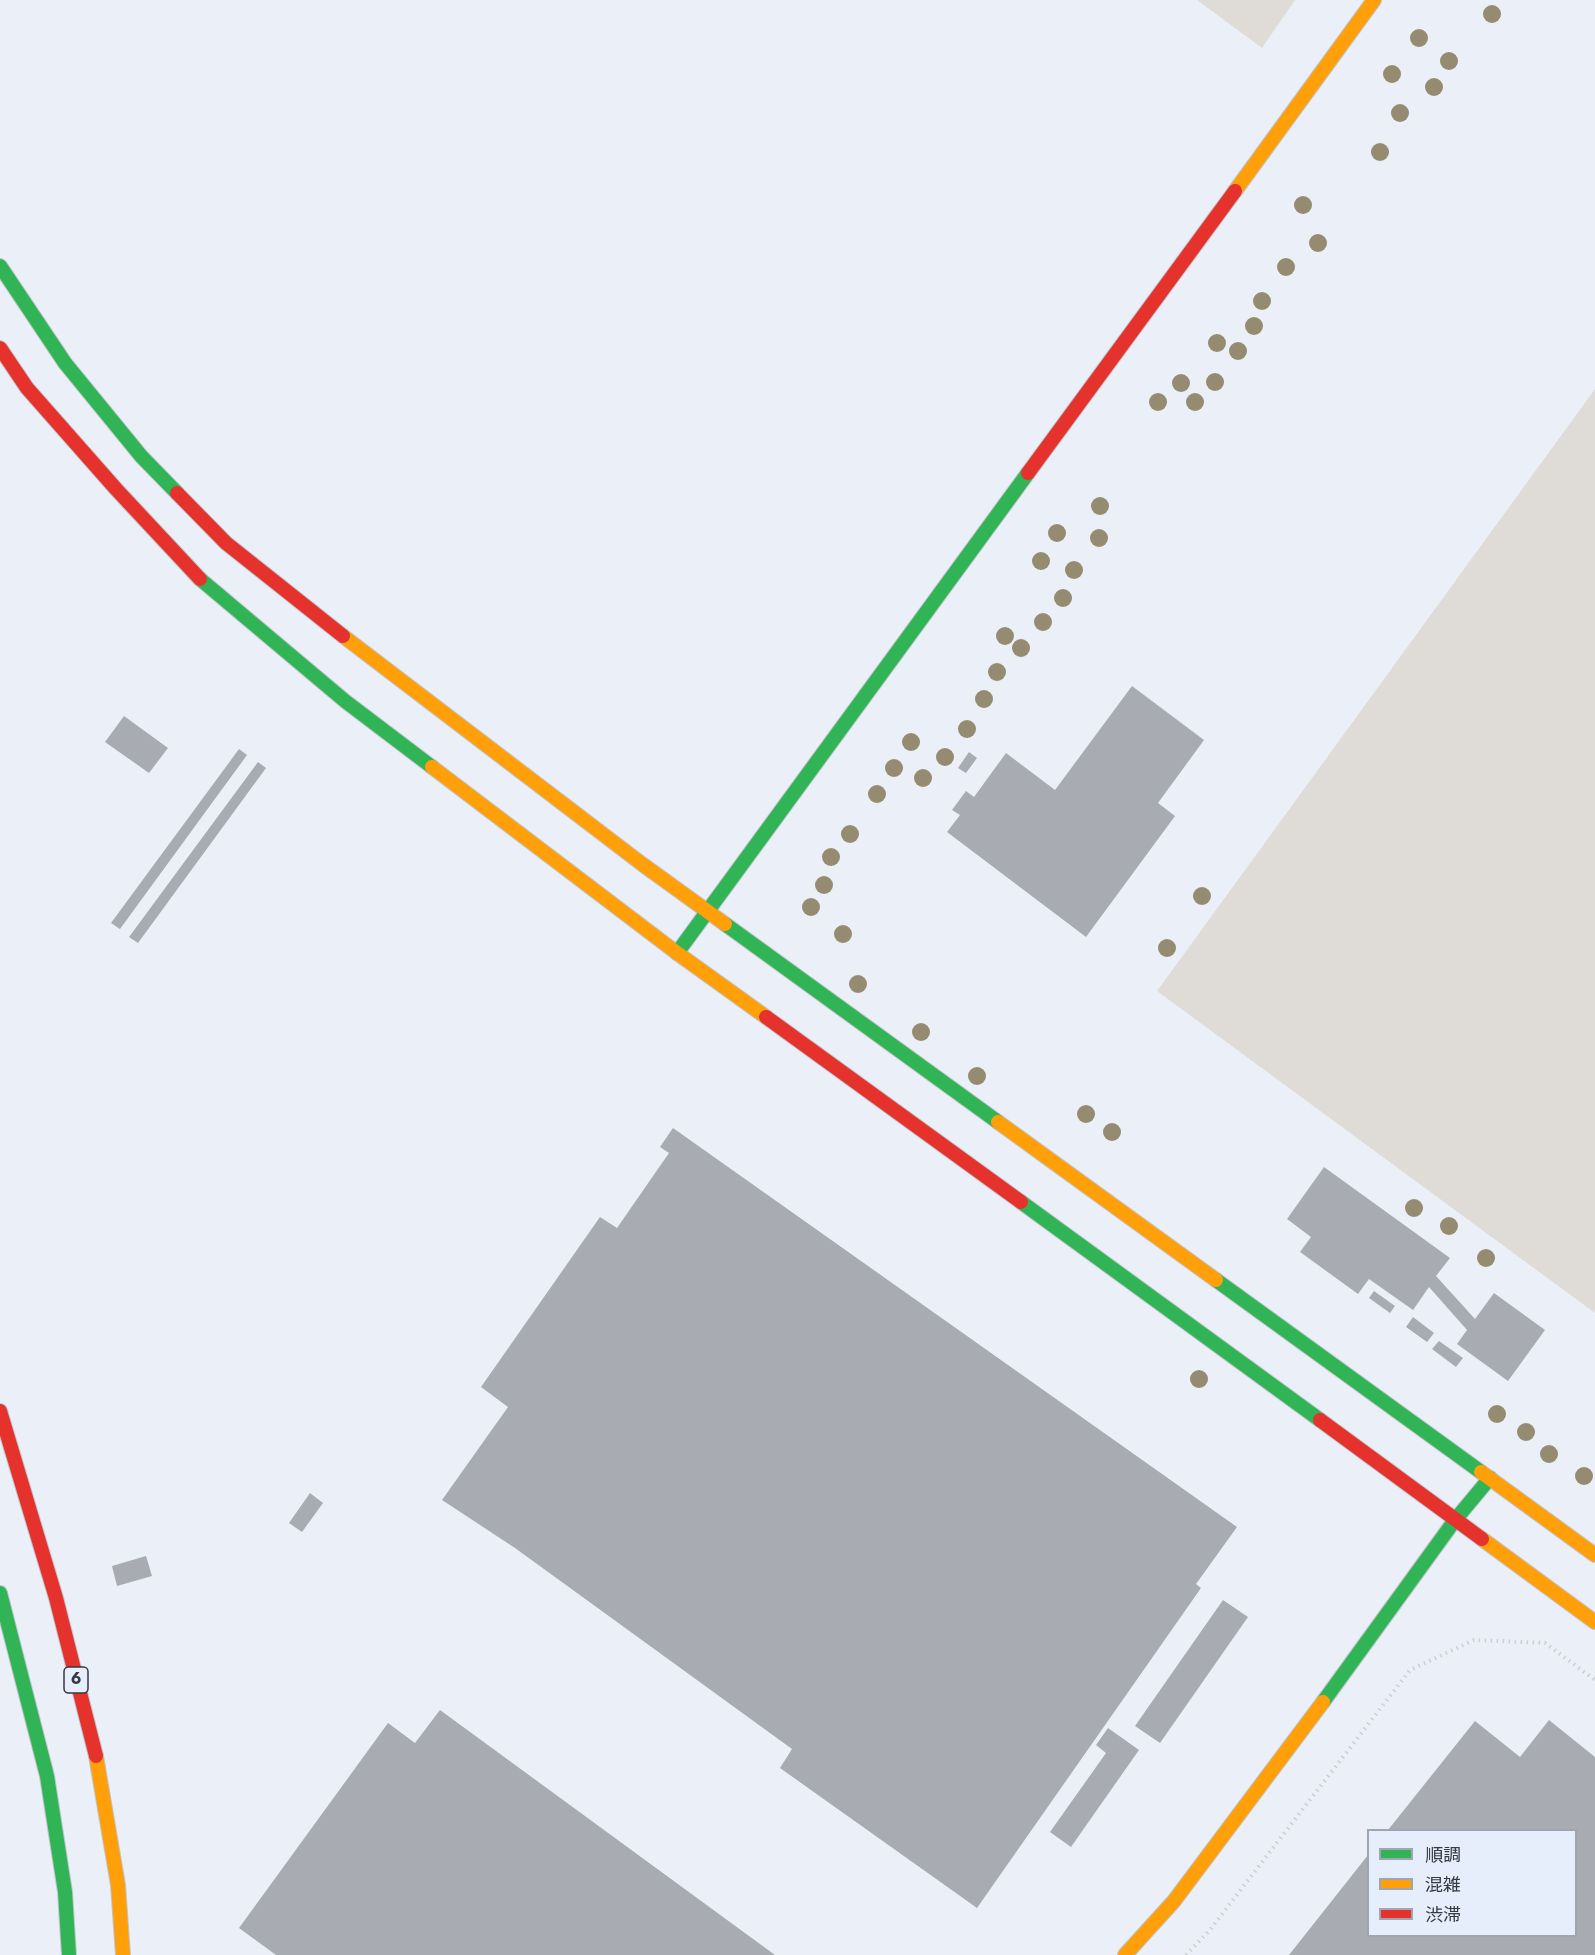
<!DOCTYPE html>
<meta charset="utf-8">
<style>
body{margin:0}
#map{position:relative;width:1595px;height:1955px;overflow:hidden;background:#ebeff7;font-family:Jost,"Noto Sans JP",sans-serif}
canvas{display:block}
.legend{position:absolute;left:1367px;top:1829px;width:210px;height:108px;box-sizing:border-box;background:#e6eefc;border:2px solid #9fa6b1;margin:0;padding:8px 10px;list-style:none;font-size:18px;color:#353940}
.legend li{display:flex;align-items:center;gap:12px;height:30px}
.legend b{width:30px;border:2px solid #9fa6b1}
</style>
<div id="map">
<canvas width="1595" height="1955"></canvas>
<ul class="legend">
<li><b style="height:8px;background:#30b455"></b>順調</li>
<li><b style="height:8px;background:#ff9f0a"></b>混雑</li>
<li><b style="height:8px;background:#e5322d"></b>渋滞</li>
</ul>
</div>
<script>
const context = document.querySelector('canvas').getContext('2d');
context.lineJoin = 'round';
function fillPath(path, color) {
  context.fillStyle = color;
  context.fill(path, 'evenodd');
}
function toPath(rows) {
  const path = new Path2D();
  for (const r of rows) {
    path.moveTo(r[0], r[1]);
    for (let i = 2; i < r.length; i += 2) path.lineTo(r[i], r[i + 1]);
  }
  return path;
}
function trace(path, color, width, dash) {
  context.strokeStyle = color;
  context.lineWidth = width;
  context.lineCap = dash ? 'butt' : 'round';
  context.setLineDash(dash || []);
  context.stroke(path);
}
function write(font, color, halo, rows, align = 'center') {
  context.font = font + ' Jost,sans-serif';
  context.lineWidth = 6;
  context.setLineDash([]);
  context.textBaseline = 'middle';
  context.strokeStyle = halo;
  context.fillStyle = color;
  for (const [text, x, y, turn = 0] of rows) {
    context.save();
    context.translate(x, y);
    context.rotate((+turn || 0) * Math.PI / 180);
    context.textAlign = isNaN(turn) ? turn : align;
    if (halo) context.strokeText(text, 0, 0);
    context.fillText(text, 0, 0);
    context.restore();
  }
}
const green = toPath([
 [1197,0,1295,0,1262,48],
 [1595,389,1595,1313,1157,991]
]);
const building = toPath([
 [1132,686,1204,740,1158,803,1175,816,1086,937,947,832,960,815,952,810,966,791,974,797,1006,753,1055,790],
 [124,716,168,748,149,773,105,742],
 [239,749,247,755,120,929,111,923],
 [969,752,977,758,966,773,958,768],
 [258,762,266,768,138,943,129,937],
 [673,1128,1237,1527,1196,1584,1201,1588,977,1908,780,1768,792,1749,515,1548,442,1500,508,1407,481,1387,600,1217,617,1228,669,1153,660,1147],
 [1324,1167,1450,1258,1436,1276,1475,1319,1494,1293,1545,1330,1508,1381,1457,1344,1467,1330,1429,1287,1413,1310,1369,1279,1358,1294,1300,1252,1311,1237,1287,1219],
 [1374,1291,1395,1306,1390,1313,1369,1298],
 [1413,1317,1434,1333,1427,1342,1406,1327],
 [1439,1341,1463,1358,1456,1367,1432,1349],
 [310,1493,323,1503,302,1532,289,1523],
 [146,1556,152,1576,117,1586,112,1566],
 [1223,1600,1248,1617,1160,1743,1135,1726],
 [440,1710,775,1955,276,1955,239,1928,388,1723,415,1743],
 [1549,1720,1595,1757,1595,1955,1289,1955,1368,1855,1368,1936,1576,1936,1576,1830,1388,1830,1475,1721,1520,1757],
 [1108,1728,1139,1750,1071,1847,1050,1832,1106,1753,1096,1745]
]);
const path = toPath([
 [1186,1955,1209,1931,1410,1670,1474,1640,1545,1643,1595,1680]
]);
const fast = toPath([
 [0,266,65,363,141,456,177,493],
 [200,579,345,701,432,767],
 [725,924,998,1122],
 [677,953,1028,473],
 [1021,1202,1320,1420],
 [1216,1280,1481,1472],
 [0,1593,47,1776,65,1892,69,1955],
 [1323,1702,1455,1520,1490,1478]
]);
const slow = toPath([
 [1235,191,1374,0],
 [343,636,642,864,725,924],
 [432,767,677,953,766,1017],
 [998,1122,1216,1280],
 [1481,1472,1595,1555],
 [1482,1539,1595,1622],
 [96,1756,118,1885,123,1955],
 [1125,1955,1174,1901,1323,1702]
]);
const jam = toPath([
 [0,348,27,388,116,489,200,579],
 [1028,473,1235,191],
 [177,493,226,543,343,636],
 [766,1017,1021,1202],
 [0,1411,56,1598,96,1756],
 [1320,1420,1482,1539]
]);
const trees = [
 [1492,14],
 [1419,38],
 [1449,61],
 [1392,74],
 [1434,87],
 [1400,113],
 [1380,152],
 [1303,205],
 [1318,243],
 [1286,267],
 [1262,301],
 [1254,326],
 [1217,343],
 [1238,351],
 [1215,382],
 [1181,383],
 [1158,402],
 [1195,402],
 [1100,506],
 [1057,533],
 [1099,538],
 [1041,561],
 [1074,570],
 [1063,598],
 [1043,622],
 [1005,636],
 [1021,648],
 [997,672],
 [984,699],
 [967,729],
 [911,742],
 [945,757],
 [894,768],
 [923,778],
 [877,794],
 [850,834],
 [831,857],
 [824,885],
 [1202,896],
 [811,907],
 [843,934],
 [1167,948],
 [858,984],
 [921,1032],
 [977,1076],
 [1086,1114],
 [1112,1132],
 [1414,1208],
 [1449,1226],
 [1486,1258],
 [1199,1379],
 [1497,1414],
 [1526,1432],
 [1549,1454],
 [1584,1476]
];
const shields = [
 [76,1680,24]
];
const shieldNames = [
 ["6",76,1680]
];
fillPath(green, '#dfdcd7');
fillPath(building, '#a8acb2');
trace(fast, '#c0c4cb', 16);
trace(slow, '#c0c4cb', 16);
trace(jam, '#c0c4cb', 16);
trace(path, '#cdcfd2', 4, [1.5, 4.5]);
trace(fast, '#30b455', 14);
trace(slow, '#ff9f0a', 14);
trace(jam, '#e5322d', 14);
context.fillStyle = '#958b71';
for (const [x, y] of trees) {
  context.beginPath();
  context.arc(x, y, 9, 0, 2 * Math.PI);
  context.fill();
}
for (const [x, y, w] of shields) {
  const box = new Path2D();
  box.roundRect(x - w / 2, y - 13, w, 26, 4.5);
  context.fillStyle = '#e6eefc';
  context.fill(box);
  trace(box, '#353940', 1.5);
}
write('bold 16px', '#353940', null, shieldNames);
</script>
